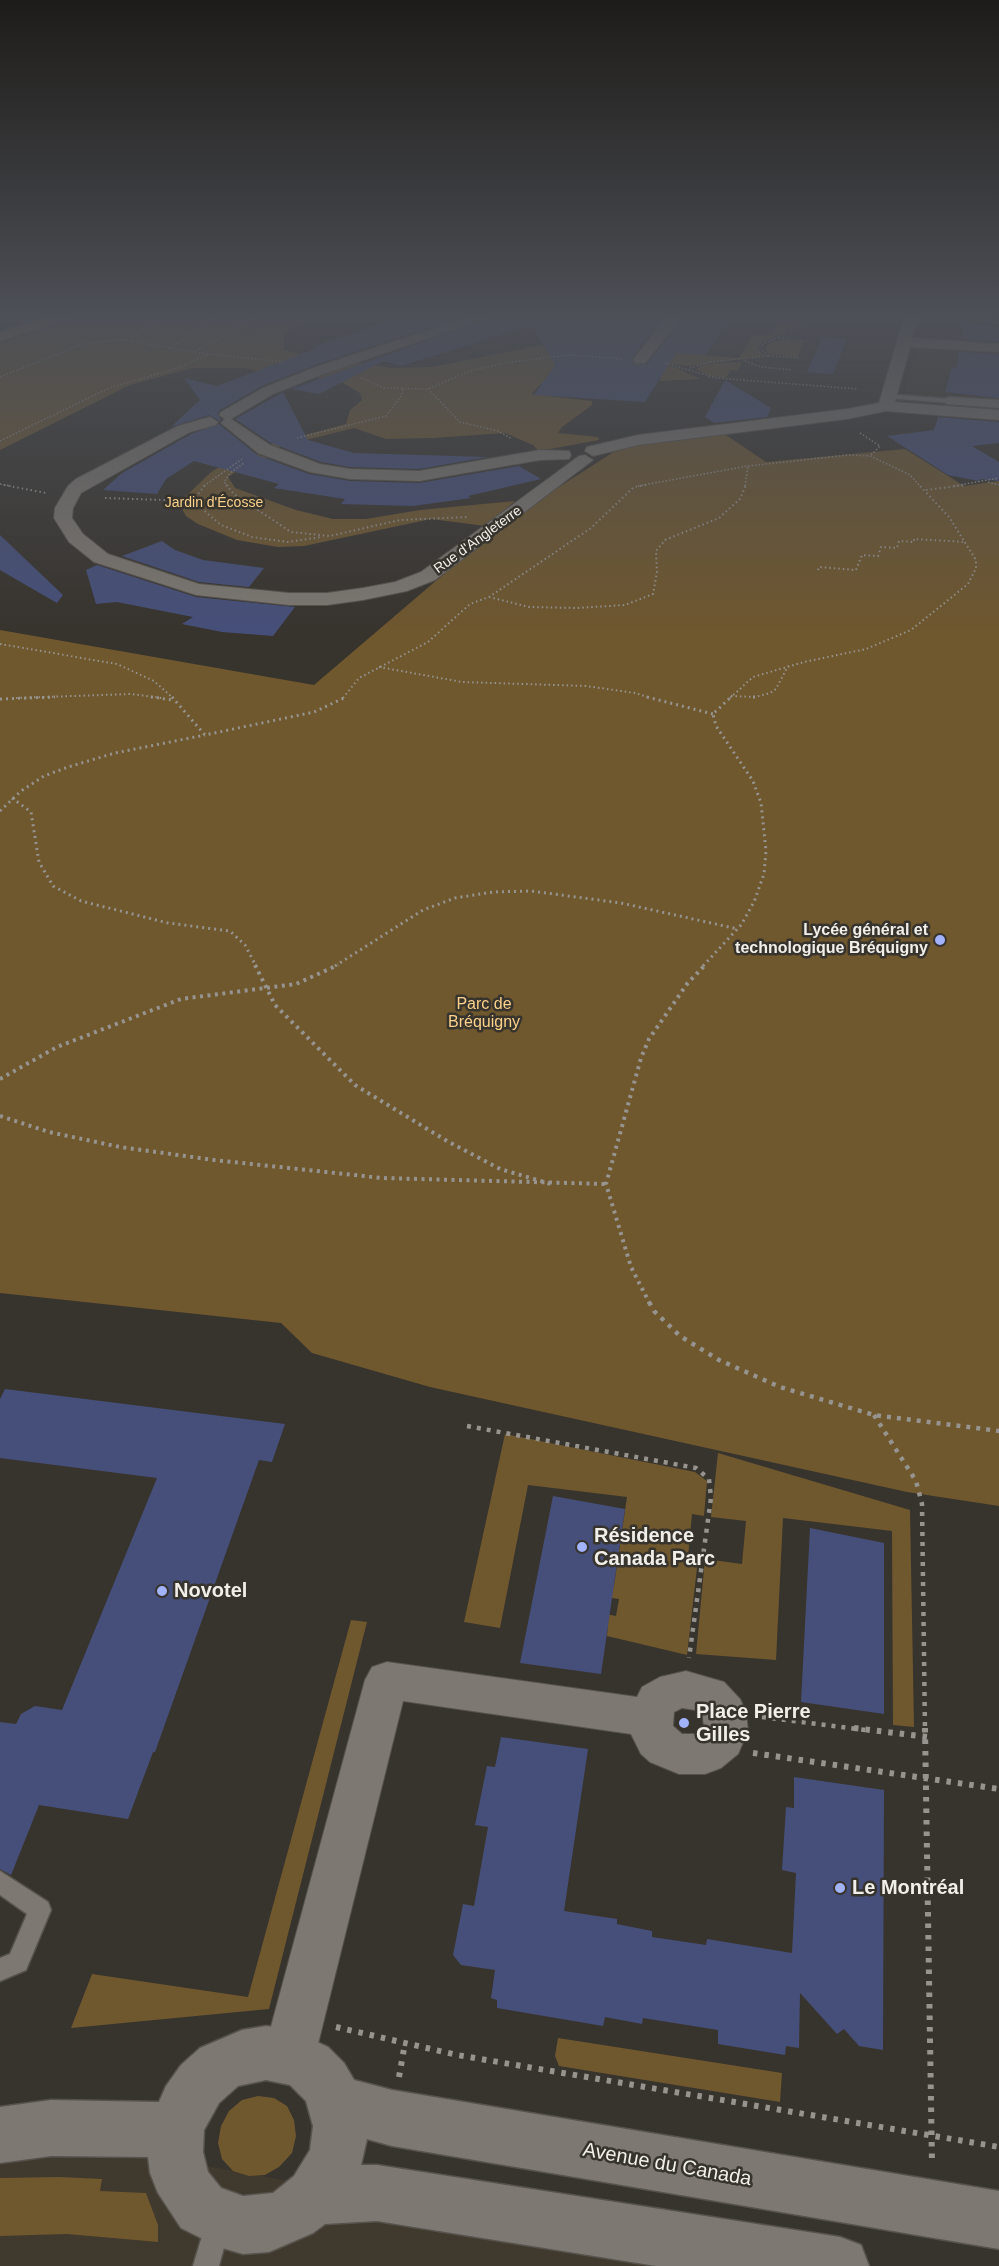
<!DOCTYPE html>
<meta charset="utf-8">
<style>
body{margin:0}
canvas{display:block;background:#37332d}
</style>
<canvas width="999" height="2266"></canvas>
<script>
const context = document.querySelector('canvas').getContext('2d');
context.lineJoin = 'round';
function fillPath(path, color) {
  context.fillStyle = color;
  context.fill(path, 'evenodd');
}
function toPath(rows) {
  const path = new Path2D();
  for (const r of rows) {
    path.moveTo(r[0], r[1]);
    for (let i = 2; i < r.length; i += 2) path.lineTo(r[i], r[i + 1]);
  }
  return path;
}
function trace(path, color, width, dash) {
  context.strokeStyle = color;
  context.lineWidth = width;
  context.lineCap = dash ? 'butt' : 'round';
  context.setLineDash(dash || []);
  context.stroke(path);
}
function write(font, color, halo, rows, align = 'center') {
  context.font = font + ' Helvetica,sans-serif';
  context.lineWidth = 5;
  context.setLineDash([]);
  context.textBaseline = 'middle';
  context.strokeStyle = halo;
  context.fillStyle = color;
  for (const [text, x, y, turn = 0] of rows) {
    context.save();
    context.translate(x, y);
    context.rotate((+turn || 0) * Math.PI / 180);
    context.textAlign = isNaN(turn) ? turn : align;
    if (halo) context.strokeText(text, 0, 0);
    context.fillText(text, 0, 0);
    context.restore();
  }
}
const built = toPath([
 [933,347,999,352,999,402,917,395,904,390,917,349],
 [45,2136,747,2266,0,2266,0,2139]
]);
const green = toPath([
 [79,317,271,317,234,339,276,317,314,317,283,333,284,350,323,360,280,376,245,368,193,368,130,385,0,450,0,342],
 [775,317,806,317,804,323,764,341,758,347,759,351,766,356,688,366,656,362,663,352,739,358,753,335,771,336,777,325,773,320],
 [789,340,804,342,797,358,769,354,765,348,773,341],
 [577,345,616,361,675,367,700,379,660,381,661,376,542,383,531,394,592,401,592,405,562,427,558,433,598,437,599,440,539,451,533,445,505,433,433,438,386,439,354,428,274,448,268,445,346,424,350,410,362,400,360,393,343,383,313,377,354,362,390,368,433,367,532,347],
 [742,362,738,370,730,370,726,378,710,376,696,369,700,366,714,363],
 [723,433,766,462,905,449,964,486,999,481,999,1506,907,1492,430,1387,312,1353,281,1323,0,1293,0,630,314,685,506,521,623,446],
 [244,450,268,458,248,464,228,477,235,488,296,510,333,519,366,519,420,510,515,501,486,526,431,519,304,546,278,547,237,540,198,524,186,516,180,505,183,499,210,473],
 [505,1434,695,1472,707,1481,704,1516,692,1514,688,1557,698,1559,687,1655,607,1636,608,1624,605,1614,616,1616,619,1599,605,1597,614,1586,627,1497,528,1485,500,1628,464,1622],
 [718,1453,910,1510,914,1727,893,1725,892,1531,783,1518,776,1660,696,1654,705,1559,742,1564,746,1521,711,1517],
 [351,1620,367,1622,269,2009,71,2028,92,1974,248,1997],
 [558,2038,782,2073,780,2102,559,2066,555,2056],
 [258,2096,274,2098,287,2106,294,2120,296,2136,292,2153,279,2167,265,2175,249,2176,233,2171,222,2159,218,2143,221,2126,229,2111,242,2100],
 [59,2177,102,2179,100,2191,146,2193,158,2225,158,2242,67,2234,0,2236,0,2178]
]);
const building = toPath([
 [402,317,461,317,315,365,262,386,220,410,217,415,221,419,220,421,209,415,171,427,200,400,184,378,217,386,317,348,312,347],
 [493,317,664,317,631,359,635,365,647,364,684,317,726,317,722,324,727,324,705,355,676,353,645,402,534,395,555,365,532,325,401,366,384,361,319,394,291,389],
 [964,324,999,327,999,342,961,339],
 [822,337,847,339,833,374,807,372],
 [959,352,999,354,999,398,945,392,952,367,956,368],
 [725,380,771,408,767,417,714,423,705,417],
 [283,392,308,440,354,453,488,457,419,469,350,467,321,462,271,443,235,419],
 [938,417,999,422,999,443,972,446,999,462,999,481,981,479,979,481,948,475,887,436,934,430],
 [219,424,257,455,309,474,350,481,419,483,519,466,541,479,468,496,471,498,413,506,341,504,345,499,274,488,279,484,194,461,166,479,157,494,103,490,122,473,191,434],
 [0,535,63,595,57,603,0,570],
 [162,541,175,550,203,560,264,568,249,587,199,582,122,556],
 [97,565,196,597,295,607,273,636,222,632,182,624,193,617,117,602,96,604,86,570],
 [5,1389,285,1424,272,1462,259,1460,155,1752,153,1752,128,1819,39,1805,11,1875,0,1869,0,1722,16,1724,21,1714,35,1706,62,1710,157,1478,0,1458,0,1399],
 [553,1496,625,1509,601,1674,520,1663],
 [810,1528,884,1543,884,1714,801,1702],
 [501,1737,588,1749,564,1911,617,1919,617,1924,652,1931,652,1937,706,1945,707,1939,792,1953,796,1873,782,1870,786,1807,794,1808,794,1777,884,1790,883,2050,859,2046,844,2029,837,2034,800,1993,799,2048,786,2046,785,2055,718,2044,718,2030,643,2018,642,2024,605,2017,603,2026,497,2008,497,2000,491,1998,495,1970,461,1965,453,1955,463,1904,474,1906,488,1827,475,1825,487,1766,495,1767]
]);
const pathFar5 = toPath([
 [973,317,967,318,966,321,999,323],
 [779,338,808,341],
 [127,340,163,319],
 [170,348,217,317],
 [195,351,224,337,254,317],
 [769,356,799,358],
 [745,361,761,367,793,370],
 [665,363,716,378,858,389],
 [690,368,710,362,769,356,761,349,763,344,813,321],
 [0,377,83,344,106,341,126,340,192,352,283,362],
 [361,378,384,388,428,389,470,371,504,363,568,355,622,359],
 [428,389,460,422,498,431,512,439],
 [860,433,880,446,870,456],
 [297,438,386,416,402,395,403,388],
 [0,441,109,388,178,368,209,354],
 [988,482,999,485],
 [0,484,11,486],
 [204,486,242,459],
 [228,486,224,482,230,473,244,463],
 [638,486,748,466,849,455,870,456,910,475,920,486],
 [745,486,748,466],
 [954,486,999,478]
]);
const pathFar4 = toPath([
 [4,485,46,493],
 [226,485,234,494,291,532,330,536,400,520,468,517],
 [926,490,965,485],
 [105,498,193,501,221,525,252,537,287,542,322,537],
 [193,501,205,485],
 [818,570,819,567,856,570,862,555,878,556,881,547,897,548,899,541,914,542,914,539,966,542],
 [489,597,529,607,577,608,625,605,653,594,657,572,656,551,665,540,719,518,740,499,746,485],
 [0,644,117,664,154,681,173,698],
 [379,667,462,682,586,686,635,693,651,698],
 [731,696,755,697,770,693,776,689,788,666],
 [16,698,131,694,162,698],
 [343,698,359,678,428,642,470,604,489,597,591,528,634,487,646,485],
 [730,698,753,677,804,662,866,649,911,630,968,584,976,568,976,560,949,517,919,485]
]);
const pathFar3 = toPath([
 [151,697,173,700],
 [172,697,205,735,314,712,346,697],
 [647,697,713,714],
 [753,697,755,697],
 [0,699,55,697],
 [12,798,31,812,39,862,53,886,81,901,168,923,230,931,245,945,256,966],
 [0,811,21,791,44,776,68,767,115,753,205,735],
 [335,966,423,910,455,898,493,892,531,891,621,903,738,929],
 [703,966,741,925,754,902,764,874,766,851,761,803,753,781,716,726,713,714,731,697]
]);
const pathFar2 = toPath([
 [255,965,275,1005,355,1085,447,1141,500,1169,551,1184],
 [0,1079,57,1047,181,999,296,984,338,965],
 [0,1116,49,1132,120,1147,214,1160,382,1178,606,1184],
 [650,1304,631,1267,606,1184,641,1058,649,1039,687,984,705,965]
]);
const pathFar1 = toPath([
 [649,1302,654,1311,680,1336,719,1360,780,1387,874,1415,999,1431],
 [874,1415,916,1481,922,1504,925,1730],
 [467,1426,696,1468,709,1479,711,1498,689,1658],
 [762,1717,866,1730]
]);
const path = toPath([
 [854,1728,928,1737],
 [925,1728,932,2164],
 [753,1753,999,1789],
 [336,2027,457,2055,999,2147],
 [399,2077,405,2043]
]);
const service = toPath([
 [888,394,950,399,954,401,950,403,885,398,888,394],
 [0,1871,48,1902,51,1910,26,1970,0,1981,0,1958,10,1954,27,1914,0,1895,0,1871],
 [217,2212,226,2216,230,2225,219,2266,193,2266,208,2216,217,2212]
]);
const pedestrian = toPath([
 [950,397,999,400,999,408,946,404,946,398,950,397]
]);
const minor = toPath([
 [469,317,491,317,326,373,273,394,231,419,270,445,320,464,350,469,419,471,540,450,569,451,571,455,569,459,540,460,419,481,350,479,310,472,258,453,221,423,225,419,219,415,221,412,263,388,316,367,469,317],
 [667,317,682,317,645,363,635,363,633,360,635,357,667,317],
 [904,317,918,317,912,338,999,344,999,352,910,347,895,402,999,410,999,420,886,411,847,419,638,445,593,456,585,451,587,447,638,435,847,409,879,403,904,317],
 [210,417,218,422,216,425,190,432,81,493,73,508,72,518,83,534,108,554,199,584,289,593,327,593,363,588,395,582,421,572,579,456,585,455,593,460,435,580,407,591,363,600,327,605,289,605,196,595,94,562,69,542,54,518,55,508,68,486,76,479,178,426,210,417],
 [387,1662,637,1697,642,1687,660,1677,686,1671,724,1682,740,1699,746,1712,748,1731,738,1754,721,1768,705,1774,679,1774,650,1762,641,1754,631,1734,403,1701,315,2056,307,2074,289,2082,271,2074,263,2056,365,1680,372,1667,387,1662],
 [682,1708,695,1710,703,1719,704,1728,696,1734,682,1734,673,1726,674,1712,682,1708]
]);
const tertiary = toPath([
 [266,2026,289,2029,328,2047,344,2063,354,2080,392,2090,999,2191,999,2249,392,2146,367,2139,361,2165,377,2165,840,2237,861,2245,869,2266,656,2266,377,2221,325,2224,313,2233,269,2252,243,2254,219,2247,181,2228,158,2193,150,2173,148,2157,51,2156,0,2163,0,2107,51,2100,159,2102,166,2086,181,2065,200,2048,242,2030,266,2026],
 [266,2080,290,2085,306,2101,313,2126,310,2150,294,2176,273,2193,243,2196,221,2188,208,2172,203,2152,204,2130,219,2103,238,2086,266,2080]
]);
const trunk = toPath([
 [51,317,74,317,0,341,0,332,51,317]
]);
const markers = [
 [940,940,6,"#a2b2fd"],
 [582,1547,6,"#a2b2fd"],
 [162,1591,6,"#a2b2fd"],
 [684,1723,6,"#a2b2fd"],
 [840,1888,6,"#a2b2fd"]
];
const farParknames = [
 ["Jardin d'Écosse",214,503]
];
const farStreetnames = [
 ["Rue d'Angleterre",478,540,-36]
];
const poiNames = [
 ["Lycée général et",928,931],
 ["technologique Bréquigny",928,949]
];
const parkNames = [
 ["Parc de",484,1005],
 ["Bréquigny",484,1023]
];
const nearPoinames = [
 ["Résidence",594,1536],
 ["Canada Parc",594,1559],
 ["Novotel",174,1591],
 ["Place Pierre",696,1712],
 ["Gilles",696,1735],
 ["Le Montréal",852,1888]
];
const nearStreetnames = [
 ["Avenue du Canada",667,2165,10]
];
fillPath(built, '#40392d');
fillPath(green, '#6f572e');
fillPath(building, '#464f79');
trace(service, '#56524c', 3);
trace(pedestrian, '#56524c', 3);
trace(minor, '#56524c', 2);
trace(tertiary, '#56524c', 3);
trace(trunk, '#56524c', 3);
trace(pathFar5, '#97948f', 1.5, [1.5, 2]);
trace(pathFar4, '#97948f', 2, [1.5, 3]);
trace(pathFar3, '#97948f', 3, [2, 4]);
trace(pathFar2, '#97948f', 4, [3, 4.5]);
trace(pathFar1, '#97948f', 4.5, [4, 6]);
trace(path, '#97948f', 6, [4.5, 7]);
fillPath(service, '#7d7871');
fillPath(pedestrian, '#7d7871');
fillPath(minor, '#7d7871');
fillPath(tertiary, '#7d7871');
fillPath(trunk, '#aa884d');
const sky = context.createLinearGradient(0, 0, 0, 634);
sky.addColorStop(0, '#1e1c19');
sky.addColorStop(0.5, '#4d5057');
sky.addColorStop(1, '#4d505700');
context.fillStyle = sky;
context.fillRect(0, 0, 999, 634);
for (const [x, y, r, color] of markers) {
  const dot = new Path2D();
  dot.arc(x, y, r, 0, 2 * Math.PI);
  context.fillStyle = color;
  context.fill(dot);
  trace(dot, '#37332d', 2);
}
write('14px', '#fbd18b', '#37332d', farParknames);
write('14px', '#f1efea', '#37332d', farStreetnames);
write('bold 16px', '#f1efea', '#37332d', poiNames, 'right');
write('16px', '#fbd18b', '#37332d', parkNames);
write('bold 20px', '#f1efea', '#37332d', nearPoinames, 'left');
write('20px', '#f1efea', '#37332d', nearStreetnames);
</script>
